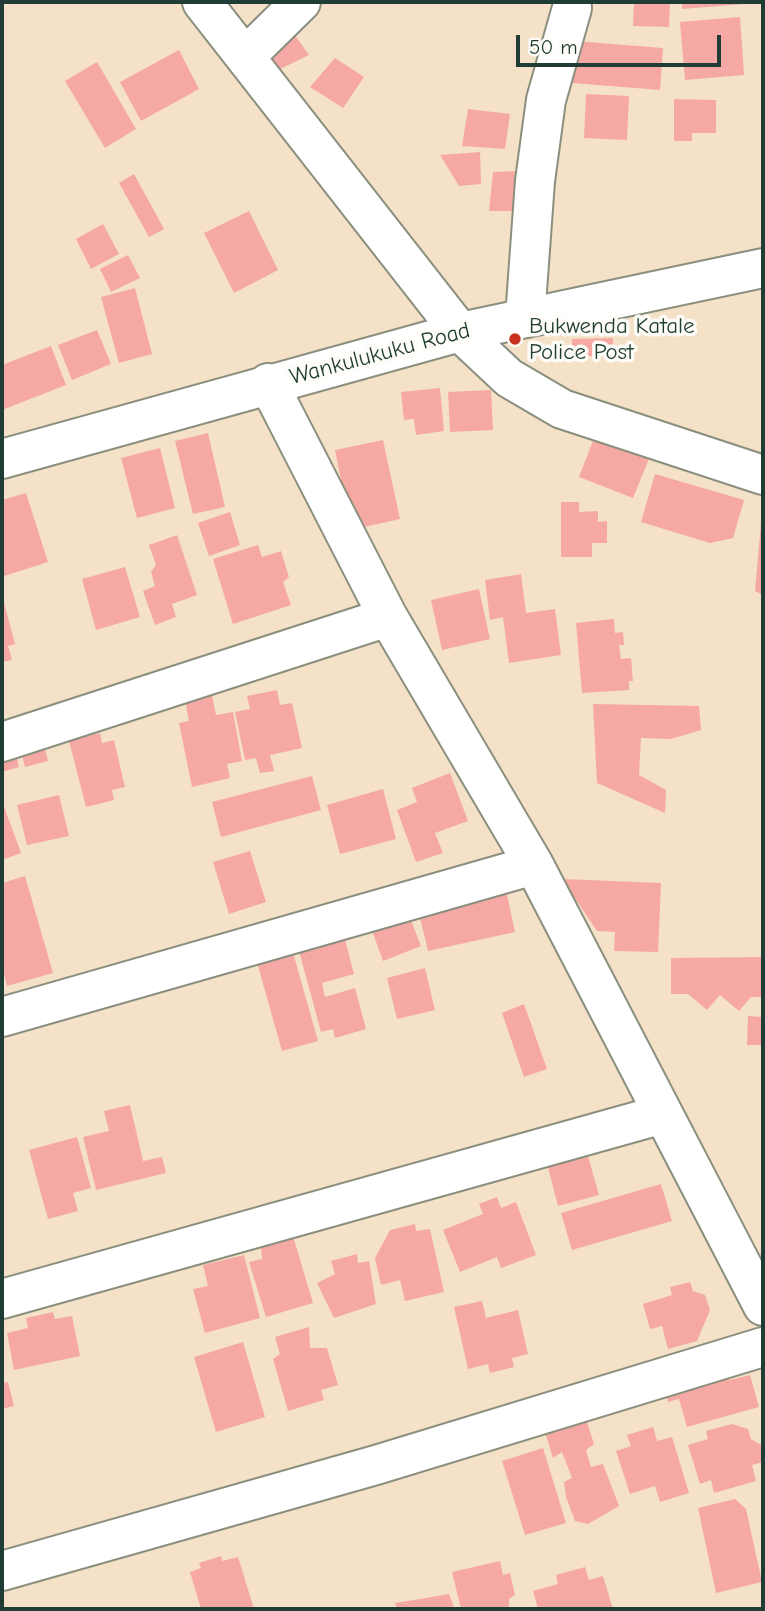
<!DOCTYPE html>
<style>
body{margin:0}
#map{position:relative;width:765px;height:1611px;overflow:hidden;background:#f4e1c7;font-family:"Comic Neue",sans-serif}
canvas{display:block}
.frame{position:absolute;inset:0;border:4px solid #1f3d34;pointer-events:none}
.scale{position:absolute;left:516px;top:35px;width:205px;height:32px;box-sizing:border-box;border:4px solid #1f3d34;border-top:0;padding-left:9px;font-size:21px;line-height:24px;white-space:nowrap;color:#1f3d34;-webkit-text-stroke:5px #fdfcf7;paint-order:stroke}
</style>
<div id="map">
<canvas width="765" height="1611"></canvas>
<div class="frame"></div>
<div class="scale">50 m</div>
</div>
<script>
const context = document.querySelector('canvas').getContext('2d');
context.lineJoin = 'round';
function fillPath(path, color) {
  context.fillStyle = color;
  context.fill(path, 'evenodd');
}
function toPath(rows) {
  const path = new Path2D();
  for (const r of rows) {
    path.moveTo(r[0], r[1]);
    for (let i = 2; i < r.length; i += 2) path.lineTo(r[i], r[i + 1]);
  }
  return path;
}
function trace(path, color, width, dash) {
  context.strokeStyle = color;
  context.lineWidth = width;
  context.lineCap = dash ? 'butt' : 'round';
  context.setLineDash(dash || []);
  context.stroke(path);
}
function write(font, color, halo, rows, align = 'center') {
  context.font = font + ' "Comic Neue",sans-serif';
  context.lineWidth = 7;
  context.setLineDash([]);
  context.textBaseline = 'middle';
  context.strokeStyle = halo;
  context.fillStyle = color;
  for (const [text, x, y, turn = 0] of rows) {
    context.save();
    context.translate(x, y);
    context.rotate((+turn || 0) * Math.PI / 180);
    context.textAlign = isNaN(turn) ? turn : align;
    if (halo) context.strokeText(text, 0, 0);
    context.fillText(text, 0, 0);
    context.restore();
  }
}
const building = toPath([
 [634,2,670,2,669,27,633,26],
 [682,2,744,2,744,4,682,9],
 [740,17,744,75,685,80,680,22],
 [292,31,309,55,278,70,263,52],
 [575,41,663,48,660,90,560,82],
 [179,50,199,89,141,121,120,82],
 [335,58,364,77,343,108,310,87],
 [97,62,136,129,105,148,65,81],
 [586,94,629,96,627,140,584,138],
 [674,99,716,100,716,133,692,133,692,141,674,141],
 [468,109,510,114,505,149,462,146],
 [480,152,481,184,459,186,440,155],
 [519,171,518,211,489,211,493,172],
 [134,174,164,229,149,237,119,183],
 [249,211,278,270,234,293,204,233],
 [103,224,119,254,91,269,76,239],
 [128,255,140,278,111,292,100,269],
 [135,288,152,354,119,363,101,297],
 [97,330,111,364,72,380,58,345],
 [613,338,613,356,572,356,572,339],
 [51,346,66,385,2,410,2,365],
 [440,388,444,431,416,435,414,419,404,420,401,392],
 [491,390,493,430,450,432,448,392],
 [208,433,225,507,193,514,175,441],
 [594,438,649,459,633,498,579,477],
 [383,440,400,519,351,530,335,450],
 [160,448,175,508,137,518,121,458],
 [655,474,744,500,733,538,710,543,641,522],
 [26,493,48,562,4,576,2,500],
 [561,502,579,502,579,512,598,511,598,522,607,521,607,543,592,543,592,557,561,557],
 [230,512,240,545,209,556,198,523],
 [761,523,763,523,763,595,755,591],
 [177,535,197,595,172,604,176,617,155,625,143,591,155,586,151,572,156,565,149,545],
 [258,545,262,557,281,551,289,577,283,582,291,605,233,624,213,559],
 [125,567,140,617,96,630,82,579],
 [521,574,526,613,555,609,561,655,509,663,503,617,490,620,485,580],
 [479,589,490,639,442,650,431,600],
 [3,599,15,644,8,646,12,660,2,662],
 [614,619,615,633,623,632,624,645,619,645,621,659,631,658,633,681,629,681,629,690,582,693,576,623],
 [277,690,280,705,292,703,302,748,270,755,274,771,260,773,256,758,245,760,235,712,250,709,247,696],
 [212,695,216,715,233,712,242,761,227,764,230,778,192,787,179,723,189,721,185,700],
 [593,704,699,706,701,730,671,739,641,738,639,775,666,790,665,813,597,783],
 [40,729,48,761,25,767,17,734],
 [100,733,102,743,114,740,125,787,112,790,114,800,86,807,69,741],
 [13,741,19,767,2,772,2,744],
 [450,773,468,821,435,833,443,853,416,862,397,810,417,802,412,788],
 [312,776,321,810,221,837,212,802],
 [383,789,396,839,340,854,327,805],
 [59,795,69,836,27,845,17,805],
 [2,801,21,853,2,860],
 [250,851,266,902,229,914,213,862],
 [25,876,53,973,7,986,2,966,2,883],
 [562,879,661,883,658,952,614,951,615,932,597,931],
 [506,890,515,932,428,951,418,909],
 [407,910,421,946,383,961,370,925],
 [342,928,354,974,322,983,325,997,355,988,366,1029,335,1038,333,1029,321,1032,296,940],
 [290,942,318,1041,282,1051,254,952],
 [763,957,763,997,751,997,739,1011,720,995,707,1010,688,994,671,994,671,958],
 [425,968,435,1010,397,1019,387,978],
 [524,1004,547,1069,524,1077,502,1013],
 [748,1016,763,1017,763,1045,747,1045],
 [130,1105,143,1161,162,1157,166,1173,96,1190,83,1137,109,1131,104,1111],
 [77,1137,91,1188,73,1193,78,1211,48,1219,29,1150],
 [584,1142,599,1195,558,1206,544,1152],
 [661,1184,672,1221,572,1250,561,1213],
 [497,1197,501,1208,516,1202,536,1255,501,1268,497,1257,460,1272,443,1230,483,1214,479,1204],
 [415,1224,416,1231,430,1229,444,1292,405,1301,400,1280,381,1285,375,1258,390,1230],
 [293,1236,313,1303,266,1317,249,1262,262,1259,261,1245],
 [357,1254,358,1263,369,1261,376,1304,334,1318,317,1283,335,1274,331,1261],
 [244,1255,260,1318,205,1333,193,1289,208,1286,203,1265],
 [690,1282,693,1291,705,1295,710,1310,697,1341,668,1349,662,1326,650,1329,643,1304,672,1295,670,1287],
 [482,1301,486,1318,518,1310,528,1354,512,1358,514,1367,490,1373,488,1364,468,1369,454,1307],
 [53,1312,55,1319,72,1316,80,1356,14,1370,7,1333,28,1328,26,1318],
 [309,1327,310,1348,327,1348,338,1385,321,1390,324,1400,288,1411,273,1359,280,1354,275,1337],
 [243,1342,265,1417,216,1432,194,1357],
 [715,1368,730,1380,750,1375,759,1407,687,1427,679,1399,668,1402,663,1382],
 [8,1382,14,1406,2,1409,2,1383],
 [582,1406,594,1444,586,1450,591,1467,603,1464,619,1506,588,1524,575,1521,566,1497,564,1482,572,1478,562,1452,553,1458,541,1419],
 [732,1424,748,1429,751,1439,763,1446,763,1462,752,1465,756,1481,714,1493,711,1480,700,1484,688,1445,708,1439,706,1431],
 [653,1427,657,1441,672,1437,689,1493,660,1502,655,1486,630,1494,616,1451,631,1446,627,1435],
 [543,1448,566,1523,525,1535,502,1461],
 [735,1499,746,1509,762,1582,716,1593,698,1508],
 [221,1556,222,1561,238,1557,254,1609,201,1609,190,1572,201,1568,199,1563],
 [500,1561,503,1575,510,1573,515,1595,509,1599,509,1609,461,1609,452,1572],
 [585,1567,589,1580,603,1576,613,1609,538,1609,533,1591,558,1584,556,1575],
 [449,1594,455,1609,397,1609,395,1603]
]);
const minor = toPath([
 [202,2,460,332,509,378,562,409,763,475],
 [245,57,301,2],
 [525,318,535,181,546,100,572,8],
 [268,383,388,617,534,865,763,1306],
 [2,742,388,617],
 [2,1017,534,865],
 [2,1299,663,1114],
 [2,1571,376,1465,763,1347]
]);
const major = toPath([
 [2,459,460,332,763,268]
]);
const markers = [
 [515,339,7,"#c8321e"]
];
const poiNames = [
 ["Bukwenda Katale",529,326],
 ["Police Post",529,352]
];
const streetNames = [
 ["Wankulukuku Road",380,354,-15]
];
fillPath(building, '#f6a9a4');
trace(minor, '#8a8f7e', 42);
trace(major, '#8a8f7e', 42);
trace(minor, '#fff', 38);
trace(major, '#fff', 38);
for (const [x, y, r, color] of markers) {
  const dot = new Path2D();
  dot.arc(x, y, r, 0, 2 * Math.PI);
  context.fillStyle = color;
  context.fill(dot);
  trace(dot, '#fdfcf7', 2.5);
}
write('23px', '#1f3d34', '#fdfcf7', poiNames, 'left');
write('23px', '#1f3d34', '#fdfcf7', streetNames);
</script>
